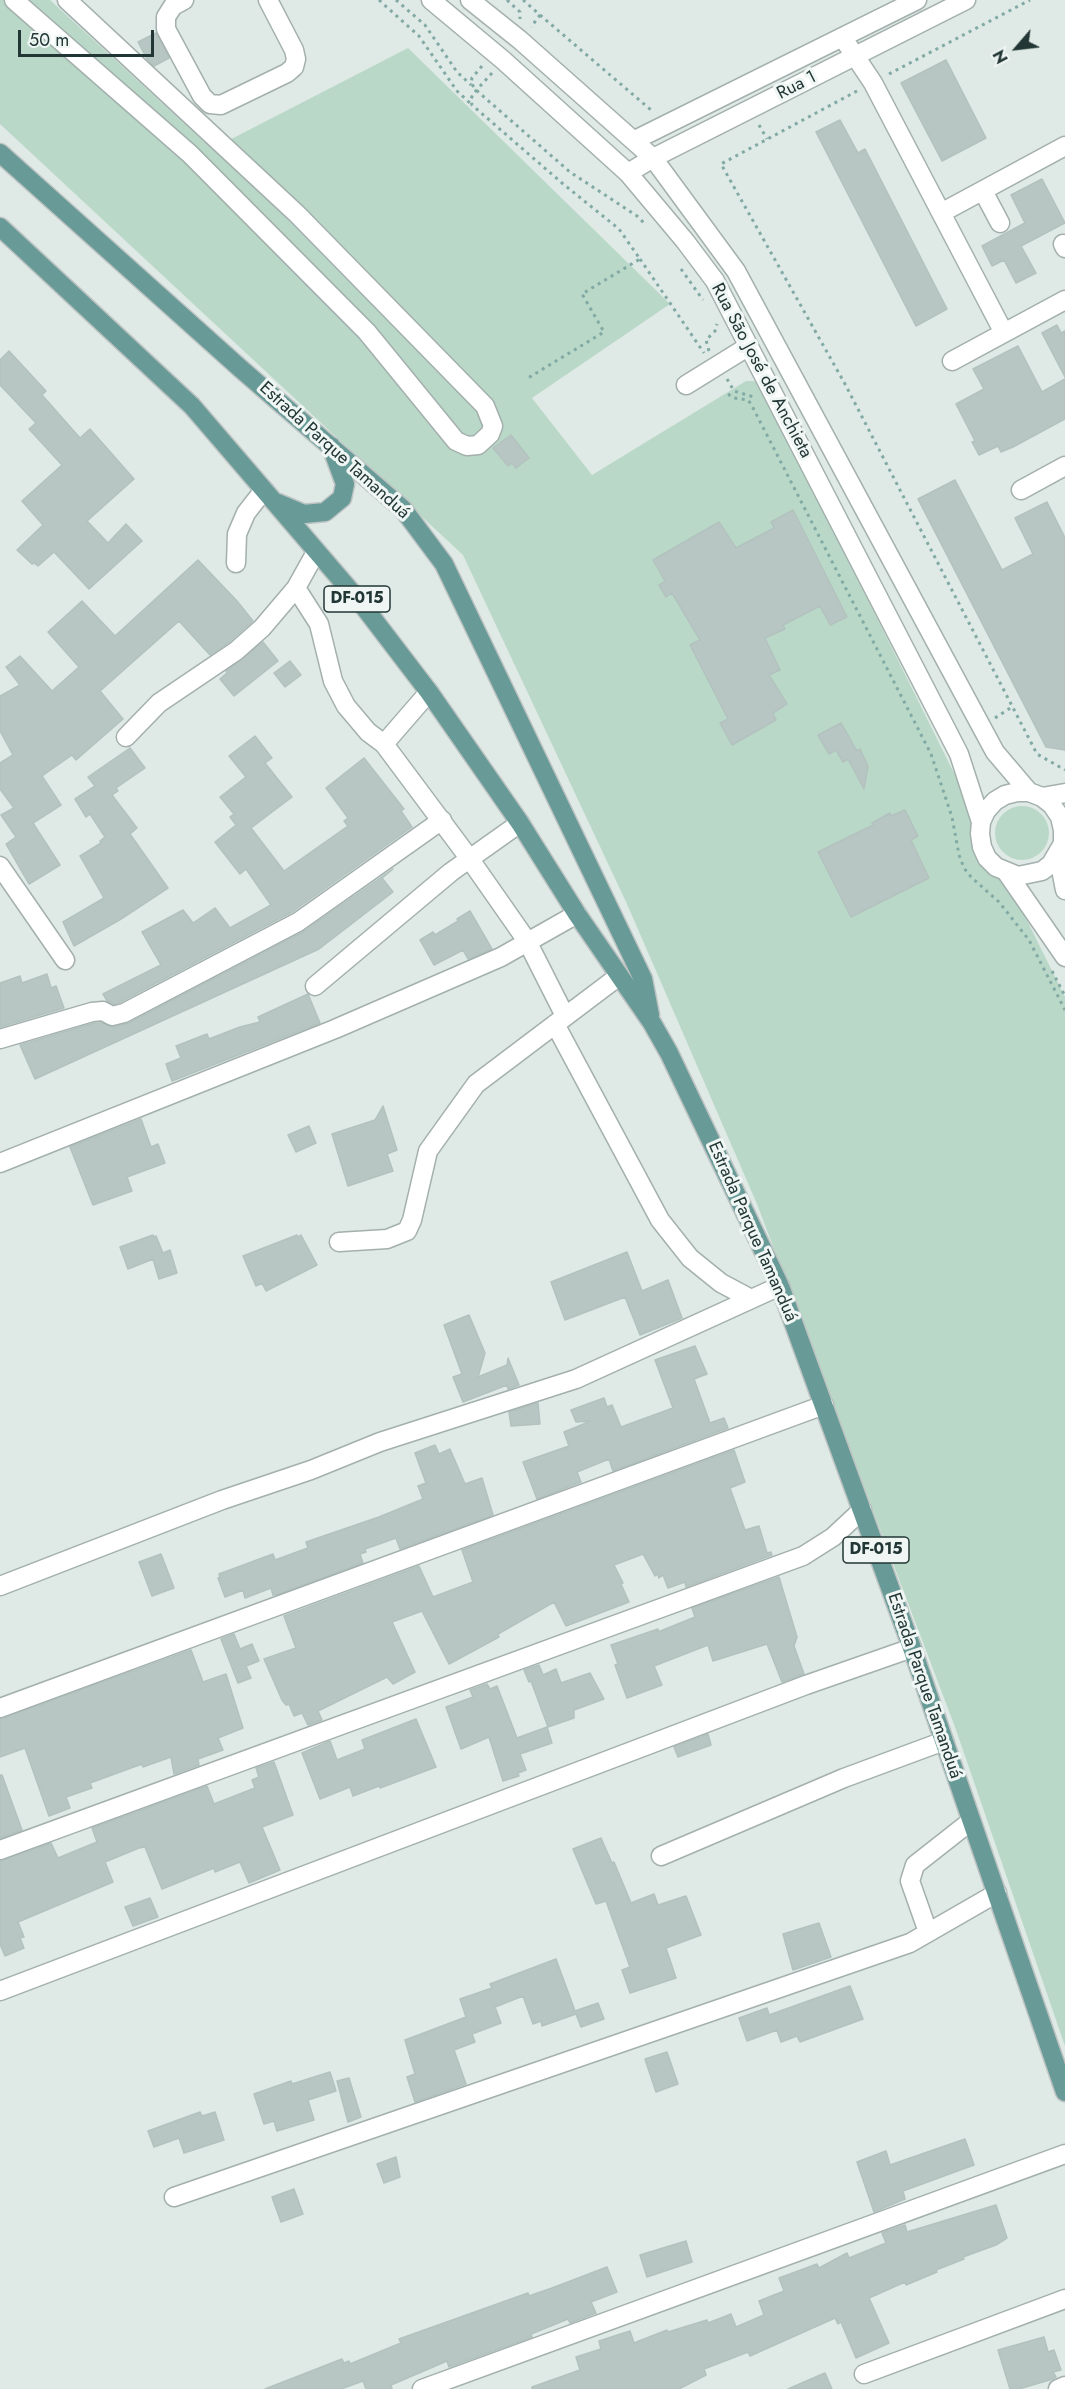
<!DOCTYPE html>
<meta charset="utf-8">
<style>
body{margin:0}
#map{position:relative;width:1065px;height:2389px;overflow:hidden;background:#dfe9e6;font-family:Jost,sans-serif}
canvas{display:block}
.north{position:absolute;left:987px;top:18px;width:60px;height:60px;-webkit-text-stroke:4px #eff6f4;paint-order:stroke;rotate:242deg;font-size:16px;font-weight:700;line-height:24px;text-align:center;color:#223735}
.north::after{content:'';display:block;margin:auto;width:21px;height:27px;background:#223735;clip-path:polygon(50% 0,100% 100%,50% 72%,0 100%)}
.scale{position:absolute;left:18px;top:30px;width:136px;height:27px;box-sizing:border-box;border:3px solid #223735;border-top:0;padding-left:8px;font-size:18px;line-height:21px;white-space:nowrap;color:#223735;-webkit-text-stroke:4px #eff6f4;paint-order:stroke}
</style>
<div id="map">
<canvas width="1065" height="2389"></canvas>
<div class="north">N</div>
<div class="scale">50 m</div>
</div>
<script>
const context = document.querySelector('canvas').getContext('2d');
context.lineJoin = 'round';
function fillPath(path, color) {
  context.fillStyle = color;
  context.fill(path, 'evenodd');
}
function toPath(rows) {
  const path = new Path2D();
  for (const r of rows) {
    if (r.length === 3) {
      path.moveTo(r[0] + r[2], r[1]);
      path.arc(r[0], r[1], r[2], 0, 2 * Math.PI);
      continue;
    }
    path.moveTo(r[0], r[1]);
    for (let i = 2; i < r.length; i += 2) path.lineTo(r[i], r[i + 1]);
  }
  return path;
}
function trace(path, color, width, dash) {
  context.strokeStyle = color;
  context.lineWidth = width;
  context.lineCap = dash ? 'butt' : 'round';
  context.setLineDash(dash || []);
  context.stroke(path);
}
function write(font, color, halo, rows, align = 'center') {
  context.font = font + ' Jost,sans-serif';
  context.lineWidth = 6;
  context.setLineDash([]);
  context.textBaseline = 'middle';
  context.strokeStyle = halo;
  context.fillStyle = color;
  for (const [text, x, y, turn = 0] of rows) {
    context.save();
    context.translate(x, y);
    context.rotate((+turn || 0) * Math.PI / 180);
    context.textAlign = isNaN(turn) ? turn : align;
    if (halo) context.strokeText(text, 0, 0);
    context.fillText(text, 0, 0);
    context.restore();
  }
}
const green = toPath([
 [0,0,50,0,212,149,408,48,670,304,532,398,592,475,746,381,754,381,760,385,765,392,1065,997,1065,2046,955,1727,757,1204,627,904,463,555,0,124],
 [1022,833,27]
]);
const building = toPath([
 [156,33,169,58,154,66,147,59,138,42,156,33],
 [946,60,986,138,942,161,901,83,946,60],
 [840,120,858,153,865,149,947,309,916,326,816,132,840,120],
 [1042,179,1065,223,1021,246,1036,273,1016,283,1004,260,992,266,982,246,1025,223,1011,195,1042,179],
 [1057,325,1061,333,1065,331,1065,377,1042,333,1057,325],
 [1018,346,1042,392,1065,379,1065,419,1013,447,1001,452,998,446,979,455,972,442,975,441,956,404,984,389,973,369,1018,346],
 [9,351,46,391,42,395,80,438,90,429,134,479,87,521,108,543,126,524,142,541,89,589,54,552,38,566,34,563,32,564,17,550,43,525,22,501,62,465,29,429,36,423,0,385,0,360,9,351],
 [511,435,529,458,516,468,512,463,508,466,493,448,511,435],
 [955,480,1002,570,1033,554,1015,518,1047,502,1065,538,1065,750,1046,747,918,499,955,480],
 [793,510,847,617,830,625,820,606,783,625,785,629,765,638,780,670,769,675,787,704,773,713,776,720,732,745,720,723,728,719,690,645,700,640,672,593,666,597,659,585,665,581,653,560,719,522,736,548,774,528,771,522,793,510],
 [198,560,237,601,253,621,229,642,210,655,179,621,100,691,123,719,76,760,72,755,42,776,61,805,33,823,60,865,29,884,6,844,16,837,1,815,14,808,0,789,0,763,13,755,0,731,0,696,20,685,6,667,20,656,52,691,79,667,48,632,82,601,115,636,198,560],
 [263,642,278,661,234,696,220,679,227,673,226,671,263,642],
 [290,661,301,675,285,687,274,673,290,661],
 [841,723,857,751,860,749,868,766,864,789,848,759,843,762,836,750,829,754,818,735,841,723],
 [255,736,272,758,265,763,292,797,251,828,284,871,348,826,344,821,348,818,326,788,364,758,404,809,401,811,412,827,292,912,120,1002,114,1004,107,1001,103,994,161,965,142,932,183,910,193,923,215,908,230,928,271,905,246,869,240,874,215,842,236,825,230,817,234,814,220,797,246,777,229,756,255,736],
 [130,748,145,768,116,788,118,791,112,795,137,828,130,834,168,888,121,919,74,946,63,922,104,898,80,856,101,843,100,841,105,837,90,814,86,817,75,799,95,786,88,777,130,748],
 [905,810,918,836,911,840,929,878,851,917,818,852,873,825,872,823,890,813,891,816,905,810],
 [393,869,382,878,393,892,319,949,35,1079,20,1045,94,1023,101,1023,114,1027,129,1023,303,932,393,869],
 [470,911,492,949,468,959,463,950,434,965,420,940,433,932,435,935,458,921,457,919,470,911],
 [47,974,51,988,56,986,64,1008,0,1027,0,983,20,976,22,983,47,974],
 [308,994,320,1023,172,1081,166,1064,181,1058,176,1046,207,1034,209,1039,240,1027,260,1022,258,1017,308,994],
 [383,1106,397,1150,387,1154,393,1171,348,1186,332,1134,375,1120,383,1106],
 [141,1119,151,1147,158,1144,165,1163,127,1177,132,1191,93,1205,70,1147,141,1119],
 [309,1126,316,1143,296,1152,288,1135,309,1126],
 [153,1235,154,1237,156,1236,163,1253,170,1250,177,1273,159,1279,153,1259,128,1269,120,1247,153,1235],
 [297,1235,298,1237,301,1235,317,1265,266,1291,262,1283,256,1286,243,1256,297,1235],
 [627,1252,642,1291,668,1280,682,1318,640,1335,625,1297,565,1320,551,1282,627,1252],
 [469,1315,485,1353,478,1377,507,1365,508,1358,519,1385,508,1389,507,1385,463,1402,453,1377,462,1374,444,1325,469,1315],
 [695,1346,707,1374,694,1379,710,1423,724,1418,728,1428,613,1471,609,1459,577,1472,581,1482,537,1499,523,1462,569,1446,564,1432,591,1421,576,1422,571,1410,604,1398,607,1407,612,1405,621,1427,673,1408,655,1360,695,1346],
 [538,1403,540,1424,511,1426,509,1412,538,1403],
 [435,1445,439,1454,450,1449,465,1484,482,1478,493,1515,400,1549,396,1538,365,1549,366,1552,360,1554,363,1563,276,1595,273,1595,271,1588,245,1598,243,1590,225,1597,218,1578,220,1577,219,1574,273,1554,275,1560,308,1548,306,1542,379,1517,423,1499,418,1486,426,1483,415,1453,435,1445],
 [734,1450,745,1482,730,1488,745,1530,759,1526,767,1553,771,1552,772,1555,686,1587,685,1582,668,1588,663,1575,659,1578,657,1574,655,1576,643,1554,614,1565,623,1583,621,1584,629,1602,566,1626,554,1602,498,1634,499,1637,449,1664,422,1611,392,1622,415,1672,393,1684,387,1677,318,1711,322,1720,308,1725,302,1713,294,1716,289,1704,286,1705,282,1700,264,1659,296,1648,284,1616,419,1566,433,1597,473,1582,462,1550,734,1450],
 [161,1554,174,1588,152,1596,139,1562,161,1554],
 [779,1577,797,1637,794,1646,804,1674,782,1682,767,1644,713,1661,708,1645,654,1666,662,1685,627,1698,615,1665,618,1664,611,1645,658,1629,658,1632,695,1617,692,1608,779,1577],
 [234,1634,240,1649,252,1644,259,1661,246,1666,251,1678,238,1683,221,1639,234,1634],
 [191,1650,203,1682,226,1674,243,1728,218,1738,223,1750,198,1759,199,1765,174,1774,171,1757,143,1767,142,1764,90,1783,92,1788,66,1797,70,1808,49,1816,25,1748,0,1757,0,1719,191,1650],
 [539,1665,543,1675,556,1669,561,1683,590,1673,604,1699,574,1710,574,1718,548,1727,531,1681,529,1682,524,1670,539,1665],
 [487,1684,490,1689,497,1686,517,1738,547,1727,552,1743,520,1754,526,1770,518,1773,519,1776,503,1781,489,1737,461,1749,446,1707,473,1697,470,1690,487,1684],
 [416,1719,436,1767,380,1788,379,1786,353,1796,350,1787,320,1799,302,1753,330,1741,337,1760,365,1749,362,1740,416,1719],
 [708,1734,711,1745,678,1757,674,1747,708,1734],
 [274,1762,293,1815,262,1827,280,1870,249,1883,240,1862,215,1872,214,1868,162,1889,145,1847,139,1848,105,1862,113,1882,18,1922,24,1937,20,1938,24,1948,5,1956,0,1944,0,1861,51,1843,58,1858,97,1842,92,1828,207,1786,214,1804,255,1788,252,1780,259,1777,256,1768,274,1762],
 [0,1775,2,1775,22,1830,0,1838,0,1775],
 [601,1838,612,1863,614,1862,631,1903,654,1894,658,1905,686,1896,701,1935,666,1948,676,1978,630,1993,622,1970,630,1967,606,1901,596,1904,573,1849,601,1838],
 [150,1898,158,1917,133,1926,125,1907,150,1898],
 [819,1923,831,1957,793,1970,783,1934,819,1923],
 [556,1959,575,2011,598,2003,604,2019,581,2027,576,2014,542,2026,541,2021,533,2024,523,1996,495,2007,501,2023,472,2034,475,2042,454,2050,466,2084,415,2102,407,2077,415,2074,405,2040,466,2017,460,1999,492,1988,490,1984,556,1959],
 [850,1986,863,2019,800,2042,797,2036,781,2042,777,2030,747,2041,739,2018,767,2008,769,2015,850,1986],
 [667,2052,678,2084,656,2092,645,2059,667,2052],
 [330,2072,336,2091,308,2100,314,2120,277,2131,274,2121,264,2124,254,2094,291,2081,292,2084,330,2072],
 [349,2078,361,2117,348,2122,337,2081,349,2078],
 [200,2112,202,2116,215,2112,224,2140,184,2153,179,2138,154,2147,148,2131,200,2112],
 [965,2139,974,2165,903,2191,905,2199,874,2212,857,2162,886,2151,890,2165,965,2139],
 [396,2157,400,2177,384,2183,377,2164,396,2157],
 [294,2189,303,2214,281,2222,272,2197,294,2189],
 [996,2205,1007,2238,996,2245,963,2257,964,2259,936,2270,937,2272,906,2285,905,2282,869,2298,889,2343,856,2358,841,2322,838,2324,835,2318,750,2356,748,2352,704,2369,706,2375,679,2389,532,2389,532,2387,580,2370,576,2357,601,2349,599,2341,630,2331,634,2343,667,2330,668,2332,707,2320,708,2323,731,2314,736,2327,764,2315,759,2301,784,2291,779,2278,817,2264,819,2268,847,2253,849,2258,886,2243,882,2233,905,2225,907,2232,996,2205],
 [686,2241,692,2262,647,2277,640,2255,686,2241],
 [607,2267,617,2292,591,2302,596,2313,570,2323,568,2319,531,2334,532,2337,449,2367,447,2361,391,2385,392,2389,366,2389,363,2381,341,2389,265,2389,342,2359,344,2363,349,2361,350,2364,401,2343,399,2339,528,2293,529,2296,552,2288,607,2267],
 [1044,2337,1048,2352,1054,2350,1061,2370,1053,2372,1056,2377,1053,2379,1019,2389,1010,2389,998,2350,1044,2337],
 [825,2373,832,2389,788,2389,818,2376,825,2373]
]);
const path = toPath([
 [379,0,419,36,457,91,471,104],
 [396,0,425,25,457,72,471,85],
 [507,0,520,12,520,19],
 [523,0,540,15,531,27],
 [540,15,651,110,654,110],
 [482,66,472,78,471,83,476,90,570,172,637,216,645,224],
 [492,73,473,94,471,99,472,105,562,183,619,229,640,259,582,294,604,332,528,378],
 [889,74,1030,0],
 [857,91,721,164,845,384,1037,754,1065,770],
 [759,125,767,139],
 [640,259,704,353],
 [681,269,703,300],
 [709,351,706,340,715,331,717,324],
 [727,379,734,391,754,397],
 [728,394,734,398,748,400,751,404,931,754,952,817,959,855,964,868,971,877,999,902,1029,940,1065,1010],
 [995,718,1012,707],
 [1052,971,1065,996]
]);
const minor = toPath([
 [14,0,190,154,367,332,456,441,467,446,478,445,490,434,493,426,485,406,297,214,67,0],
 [184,0,173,6,166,17,166,29,202,96,210,104,221,105,287,73,294,67,296,59,294,50,268,0],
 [431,0,503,60,628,173,685,241,715,281,959,754,981,822],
 [470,0,520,40,653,158,736,271,995,752,1029,792],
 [843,38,873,83,1004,333],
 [635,140,917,0],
 [628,173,653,158,966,0],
 [983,191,1000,223],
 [941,213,1065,146],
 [1063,244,1065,248],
 [952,361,1065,300],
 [686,385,749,346],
 [1021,490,1065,466],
 [236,563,237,534,246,513,264,490],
 [296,588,319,624,333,681,346,706,368,732,384,744,469,858,527,941,565,1016],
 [126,737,159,703,236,651,262,628,296,588,316,552],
 [384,744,429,692],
 [1042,797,1065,793],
 [1063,843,1063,830,1060,817,1052,805,1042,797,1029,792,1017,792,1005,795,995,801,986,811,981,822,980,834,982,847,987,858,996,867,1018,876,1042,871,1051,864,1065,840],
 [1058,854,1065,890],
 [0,866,65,960],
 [1007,873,1065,957],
 [315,986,451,872,520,823],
 [555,1024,660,1220,690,1258,721,1283,751,1299],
 [0,1039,92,1012,103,1011,112,1016,124,1013,298,922,442,820],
 [0,1163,335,1029,501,957,577,914],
 [339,1242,387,1239,407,1231,412,1220,428,1151,476,1084,619,976],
 [0,1586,222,1500,311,1470,380,1442,576,1379,780,1286],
 [0,1708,824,1405],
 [0,1850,803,1556,833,1537,862,1510],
 [661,1856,844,1778,944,1741],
 [928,1932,910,1881,915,1865,971,1821],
 [0,1991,806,1685,912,1648],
 [174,2197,910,1943,997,1893],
 [864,2374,1065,2299],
 [422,2389,1065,2154],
 [1058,2389,1065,2386]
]);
const major = toPath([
 [0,153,241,369,403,509,444,564,643,979,650,1015],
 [0,227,192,406,361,603,429,692,520,823,577,914,652,1023,669,1053,780,1286,912,1648,1065,2092],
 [278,503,304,514,325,512,342,498,345,484,331,446]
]);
const shields = [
 [357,599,66],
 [876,1550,66]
];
const shieldNames = [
 ["DF-015",357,599],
 ["DF-015",876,1550]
];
const streetNames = [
 ["Rua 1",797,86,-27],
 ["Rua São José de Anchieta",761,371,62],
 ["Estrada Parque Tamanduá",334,451,42],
 ["Estrada Parque Tamanduá",752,1232,66],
 ["Estrada Parque Tamanduá",924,1686,71]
];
fillPath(green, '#bad8c8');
fillPath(building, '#b8c6c3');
trace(building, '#b2c2be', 1.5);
trace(minor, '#a3b0ad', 21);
trace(major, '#bdc3c2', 21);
trace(path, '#82aaa4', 3, [3, 4.5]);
trace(minor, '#fff', 18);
trace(major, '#689b97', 18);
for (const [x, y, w] of shields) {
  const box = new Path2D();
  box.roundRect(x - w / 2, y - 13, w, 26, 4.5);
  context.fillStyle = '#eff6f4';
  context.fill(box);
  trace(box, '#223735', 1.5);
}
write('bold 16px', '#223735', null, shieldNames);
write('18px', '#223735', '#eff6f4', streetNames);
</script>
